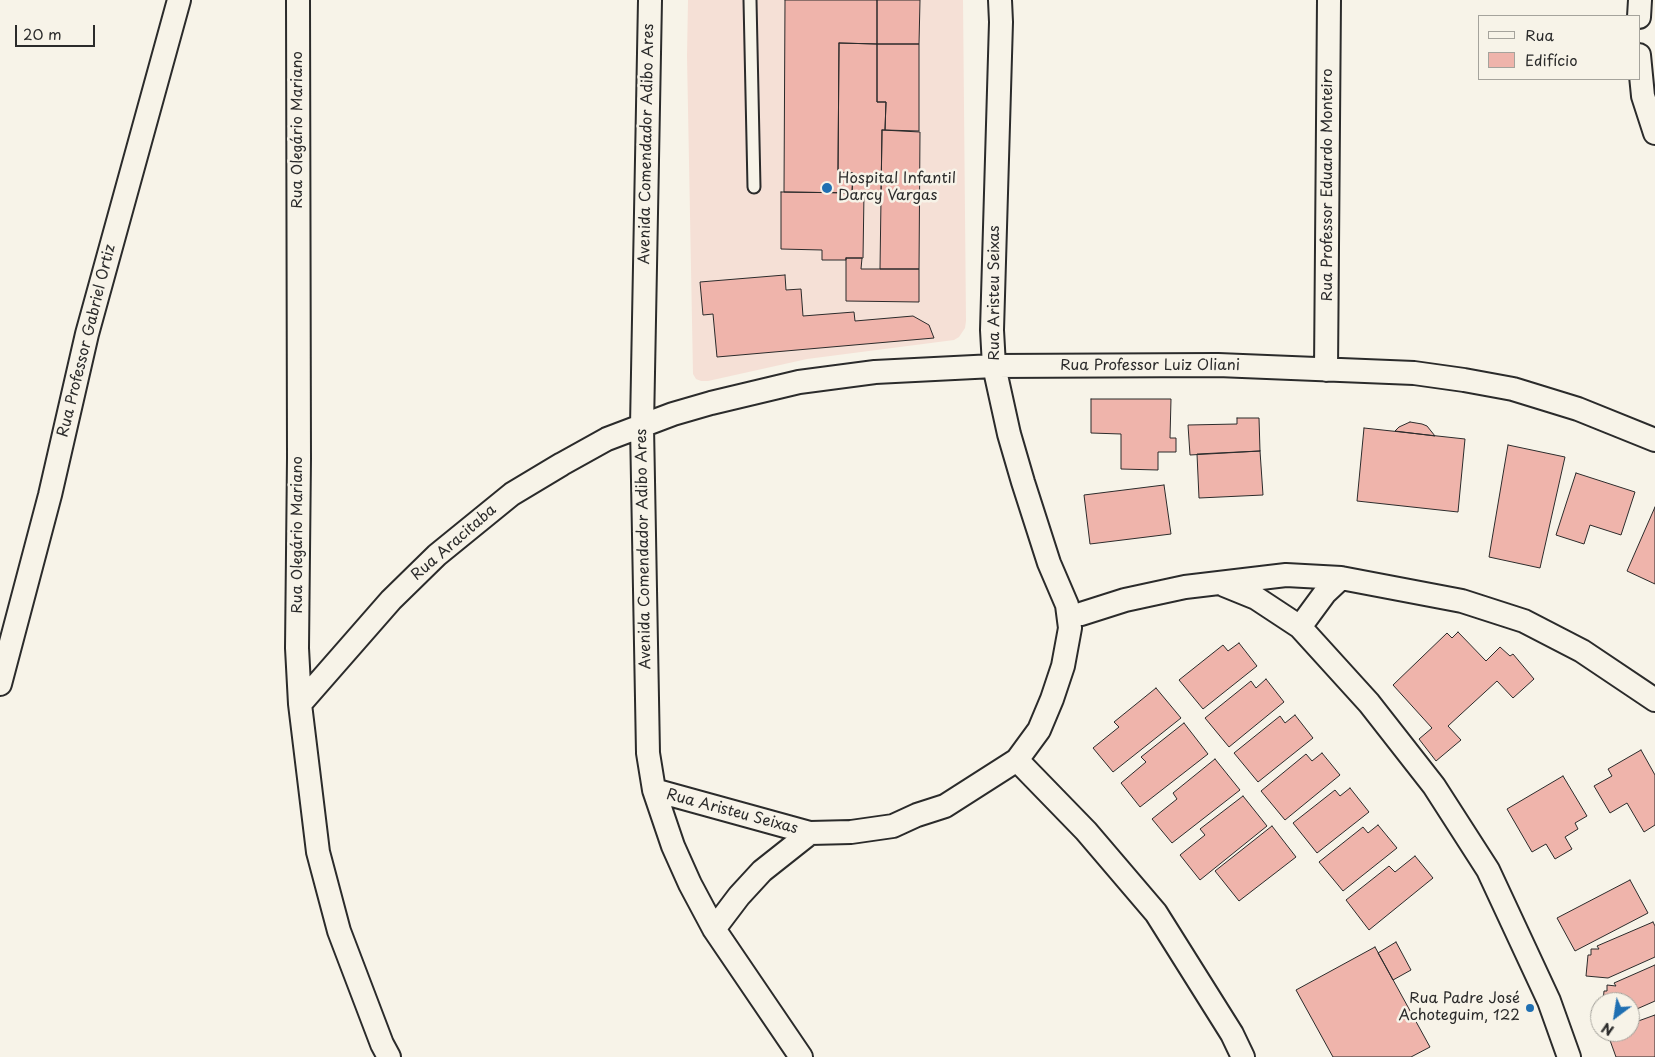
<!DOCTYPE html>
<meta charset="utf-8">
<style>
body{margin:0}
#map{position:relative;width:1655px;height:1057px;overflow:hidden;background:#f7f3e8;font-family:"Playpen Sans",sans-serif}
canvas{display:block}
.legend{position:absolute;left:1478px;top:15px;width:162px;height:65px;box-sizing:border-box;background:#f7f3e8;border:1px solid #a5a39c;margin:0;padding:6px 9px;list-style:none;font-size:15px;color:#2b2b2b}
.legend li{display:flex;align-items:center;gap:10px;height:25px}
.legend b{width:25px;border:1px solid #a5a39c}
.north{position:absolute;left:1590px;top:992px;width:50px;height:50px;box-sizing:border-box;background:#f7f3e8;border:1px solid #a5a39c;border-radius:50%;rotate:211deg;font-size:14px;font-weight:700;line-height:20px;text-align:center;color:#2b2b2b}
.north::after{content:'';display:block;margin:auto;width:18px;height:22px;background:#1f6fb2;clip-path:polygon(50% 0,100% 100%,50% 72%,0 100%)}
.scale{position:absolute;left:15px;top:25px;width:80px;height:22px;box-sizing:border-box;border:2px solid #2b2b2b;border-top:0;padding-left:6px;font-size:15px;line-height:18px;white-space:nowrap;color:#2b2b2b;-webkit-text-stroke:4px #f7f3e8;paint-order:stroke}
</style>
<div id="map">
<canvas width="1655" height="1057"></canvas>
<ul class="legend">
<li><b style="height:6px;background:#f7f3e8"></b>Rua</li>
<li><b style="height:14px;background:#efb4ab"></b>Edifício</li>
</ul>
<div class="north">N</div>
<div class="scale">20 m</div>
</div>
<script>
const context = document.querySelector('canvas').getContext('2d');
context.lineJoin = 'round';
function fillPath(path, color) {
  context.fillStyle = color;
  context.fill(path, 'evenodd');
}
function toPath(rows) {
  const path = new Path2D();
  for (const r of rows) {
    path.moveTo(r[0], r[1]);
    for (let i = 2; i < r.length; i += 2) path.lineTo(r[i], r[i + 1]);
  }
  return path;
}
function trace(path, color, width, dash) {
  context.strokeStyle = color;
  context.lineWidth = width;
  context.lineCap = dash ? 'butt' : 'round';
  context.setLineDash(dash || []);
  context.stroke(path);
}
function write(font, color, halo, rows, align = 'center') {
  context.font = font + ' "Playpen Sans",sans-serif';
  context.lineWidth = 5;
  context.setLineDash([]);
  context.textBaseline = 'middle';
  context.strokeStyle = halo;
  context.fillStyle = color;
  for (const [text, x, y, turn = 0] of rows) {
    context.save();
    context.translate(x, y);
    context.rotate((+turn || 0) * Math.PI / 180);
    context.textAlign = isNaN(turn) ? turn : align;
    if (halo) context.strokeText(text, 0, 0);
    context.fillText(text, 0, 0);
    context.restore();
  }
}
const built = toPath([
 [688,0,963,0,966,321,965,328,959,337,954,340,807,359,708,381,701,381,696,379,693,374,687,56]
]);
const building = toPath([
 [785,0,877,0,877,44,839,43,838,172,853,173,852,193,784,192,785,0],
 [877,0,920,0,919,44,877,44,877,0],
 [839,43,877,44,877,102,886,102,885,130,882,130,881,194,852,193,853,173,838,172,839,43],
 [877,44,919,44,919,131,885,130,886,102,877,102,877,44],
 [882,130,920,132,919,269,880,269,882,130],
 [781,192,864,193,863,258,846,258,846,260,822,260,822,250,781,249,781,192],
 [846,258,862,258,861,269,919,269,919,302,846,301,846,258],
 [785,275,786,290,801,289,803,316,854,312,855,321,913,316,929,325,934,338,717,357,713,314,703,315,700,282,785,275],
 [1091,399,1171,399,1170,438,1176,438,1176,452,1158,452,1158,470,1121,469,1121,434,1091,433,1091,399],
 [1237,418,1259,418,1260,451,1190,455,1188,425,1237,424,1237,418],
 [1410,422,1422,424,1427,426,1435,436,1395,431,1399,427,1410,422],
 [1364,428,1465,439,1458,512,1357,501,1364,428],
 [1508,445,1565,457,1540,568,1489,557,1508,445],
 [1260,451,1263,495,1199,498,1197,454,1260,451],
 [1576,473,1635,492,1621,535,1590,525,1584,544,1556,535,1576,473],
 [1164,485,1171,534,1090,544,1084,495,1164,485],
 [1655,507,1655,584,1627,571,1655,507],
 [1458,632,1486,661,1500,647,1510,656,1513,654,1534,679,1513,698,1497,681,1448,726,1461,740,1436,761,1419,739,1432,728,1393,685,1447,633,1452,638,1458,632],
 [1239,643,1257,666,1203,709,1179,680,1223,645,1228,651,1239,643],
 [1266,679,1284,702,1229,747,1205,718,1251,681,1256,688,1266,679],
 [1156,688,1181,718,1113,772,1093,748,1119,727,1114,722,1156,688],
 [1295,715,1313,738,1258,782,1234,753,1280,716,1285,723,1295,715],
 [1184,723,1208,754,1140,807,1121,783,1146,762,1141,757,1184,723],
 [1641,750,1655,775,1655,825,1644,832,1627,803,1610,813,1594,786,1612,776,1608,769,1641,750],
 [1322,753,1340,775,1285,820,1261,791,1306,754,1312,761,1322,753],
 [1215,759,1240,790,1172,843,1152,819,1177,799,1173,793,1215,759],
 [1563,776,1587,816,1575,823,1578,829,1565,837,1572,849,1555,859,1546,844,1532,852,1507,809,1563,776],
 [1350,788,1369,812,1317,853,1293,823,1335,790,1340,796,1350,788],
 [1243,796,1267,826,1200,880,1180,855,1205,835,1200,829,1243,796],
 [1378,825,1397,848,1343,891,1319,862,1363,827,1368,833,1378,825],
 [1272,826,1296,857,1239,901,1215,871,1272,826],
 [1415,856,1433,878,1369,930,1346,900,1389,866,1395,872,1415,856],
 [1630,880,1648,913,1575,951,1557,918,1630,880],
 [1653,922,1655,926,1655,957,1608,978,1586,976,1588,955,1591,955,1591,949,1599,949,1597,946,1653,922],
 [1396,942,1411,970,1393,980,1378,953,1396,942],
 [1375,947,1430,1047,1411,1057,1333,1057,1296,990,1375,947],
 [1655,965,1655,1001,1630,1012,1630,1002,1603,1002,1604,991,1607,991,1607,985,1616,986,1614,983,1655,965],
 [1655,1015,1655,1057,1616,1057,1607,1032,1630,1032,1630,1024,1655,1015]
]);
const lane = toPath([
 [750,0,754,187]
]);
const street = toPath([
 [298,0,299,458,297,648,300,704,318,852,339,931,382,1044,389,1057],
 [650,0,642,426,648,753,654,790,673,846,690,884,714,929,801,1057],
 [1639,17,1640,0],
 [1639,55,1643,96,1655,133],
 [1326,370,1329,0],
 [1224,585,1256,598,1300,627,1369,703,1434,786,1488,870,1549,1001,1569,1057],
 [1081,614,1125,600,1185,587,1286,575,1341,578,1462,601,1524,621,1582,651,1655,700],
 [1300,627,1325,593,1341,578],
 [0,684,50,495,87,334,179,0],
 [300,704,391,600,437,555,512,494,562,464,607,439,673,414,711,403,799,382,875,372,994,366,1218,365,1414,373,1464,380,1513,389,1578,409,1655,440],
 [1017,760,1086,831,1156,913,1232,1034,1243,1057],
 [654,790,810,833,851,832,893,826,917,815,945,806,1017,760,1039,730,1052,699,1063,666,1070,628,1067,605,1049,563,1023,482,1009,434,994,366,992,330,1001,22,1000,0],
 [714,929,739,896,762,871,810,833]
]);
const markers = [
 [827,188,6,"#1f6fb2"],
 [1530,1008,5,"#1f6fb2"]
];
const streetNames = [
 ["Rua Olegário Mariano",298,130,-90],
 ["Avenida Comendador Adibo Ares",647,144,-89],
 ["Rua Professor Eduardo Monteiro",1328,185,-90],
 ["Rua Aristeu Seixas",995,293,-90],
 ["Rua Professor Gabriel Ortiz",87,341,-76],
 ["Rua Professor Luiz Oliani",1150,366],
 ["Rua Olegário Mariano",298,535,-90],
 ["Rua Aracitaba",454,543,-41],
 ["Avenida Comendador Adibo Ares",644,549,-91],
 ["Rua Aristeu Seixas",732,812,15]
];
const poiNames = [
 ["Hospital Infantil",838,179],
 ["Darcy Vargas",838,196],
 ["Rua Padre José",1520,999,"right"],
 ["Achoteguim, 122",1520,1016,"right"]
];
fillPath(built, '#f5e0d6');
fillPath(building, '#efb4ab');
trace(building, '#2b2b2b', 1);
trace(lane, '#2b2b2b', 15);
trace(street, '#2b2b2b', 26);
trace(lane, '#f7f3e8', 11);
trace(street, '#f7f3e8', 22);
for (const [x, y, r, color] of markers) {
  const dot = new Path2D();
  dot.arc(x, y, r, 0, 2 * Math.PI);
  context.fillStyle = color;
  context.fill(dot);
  trace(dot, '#f7f3e8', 2);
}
write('15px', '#2b2b2b', '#f7f3e8', streetNames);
write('15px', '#2b2b2b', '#f7f3e8', poiNames, 'left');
</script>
